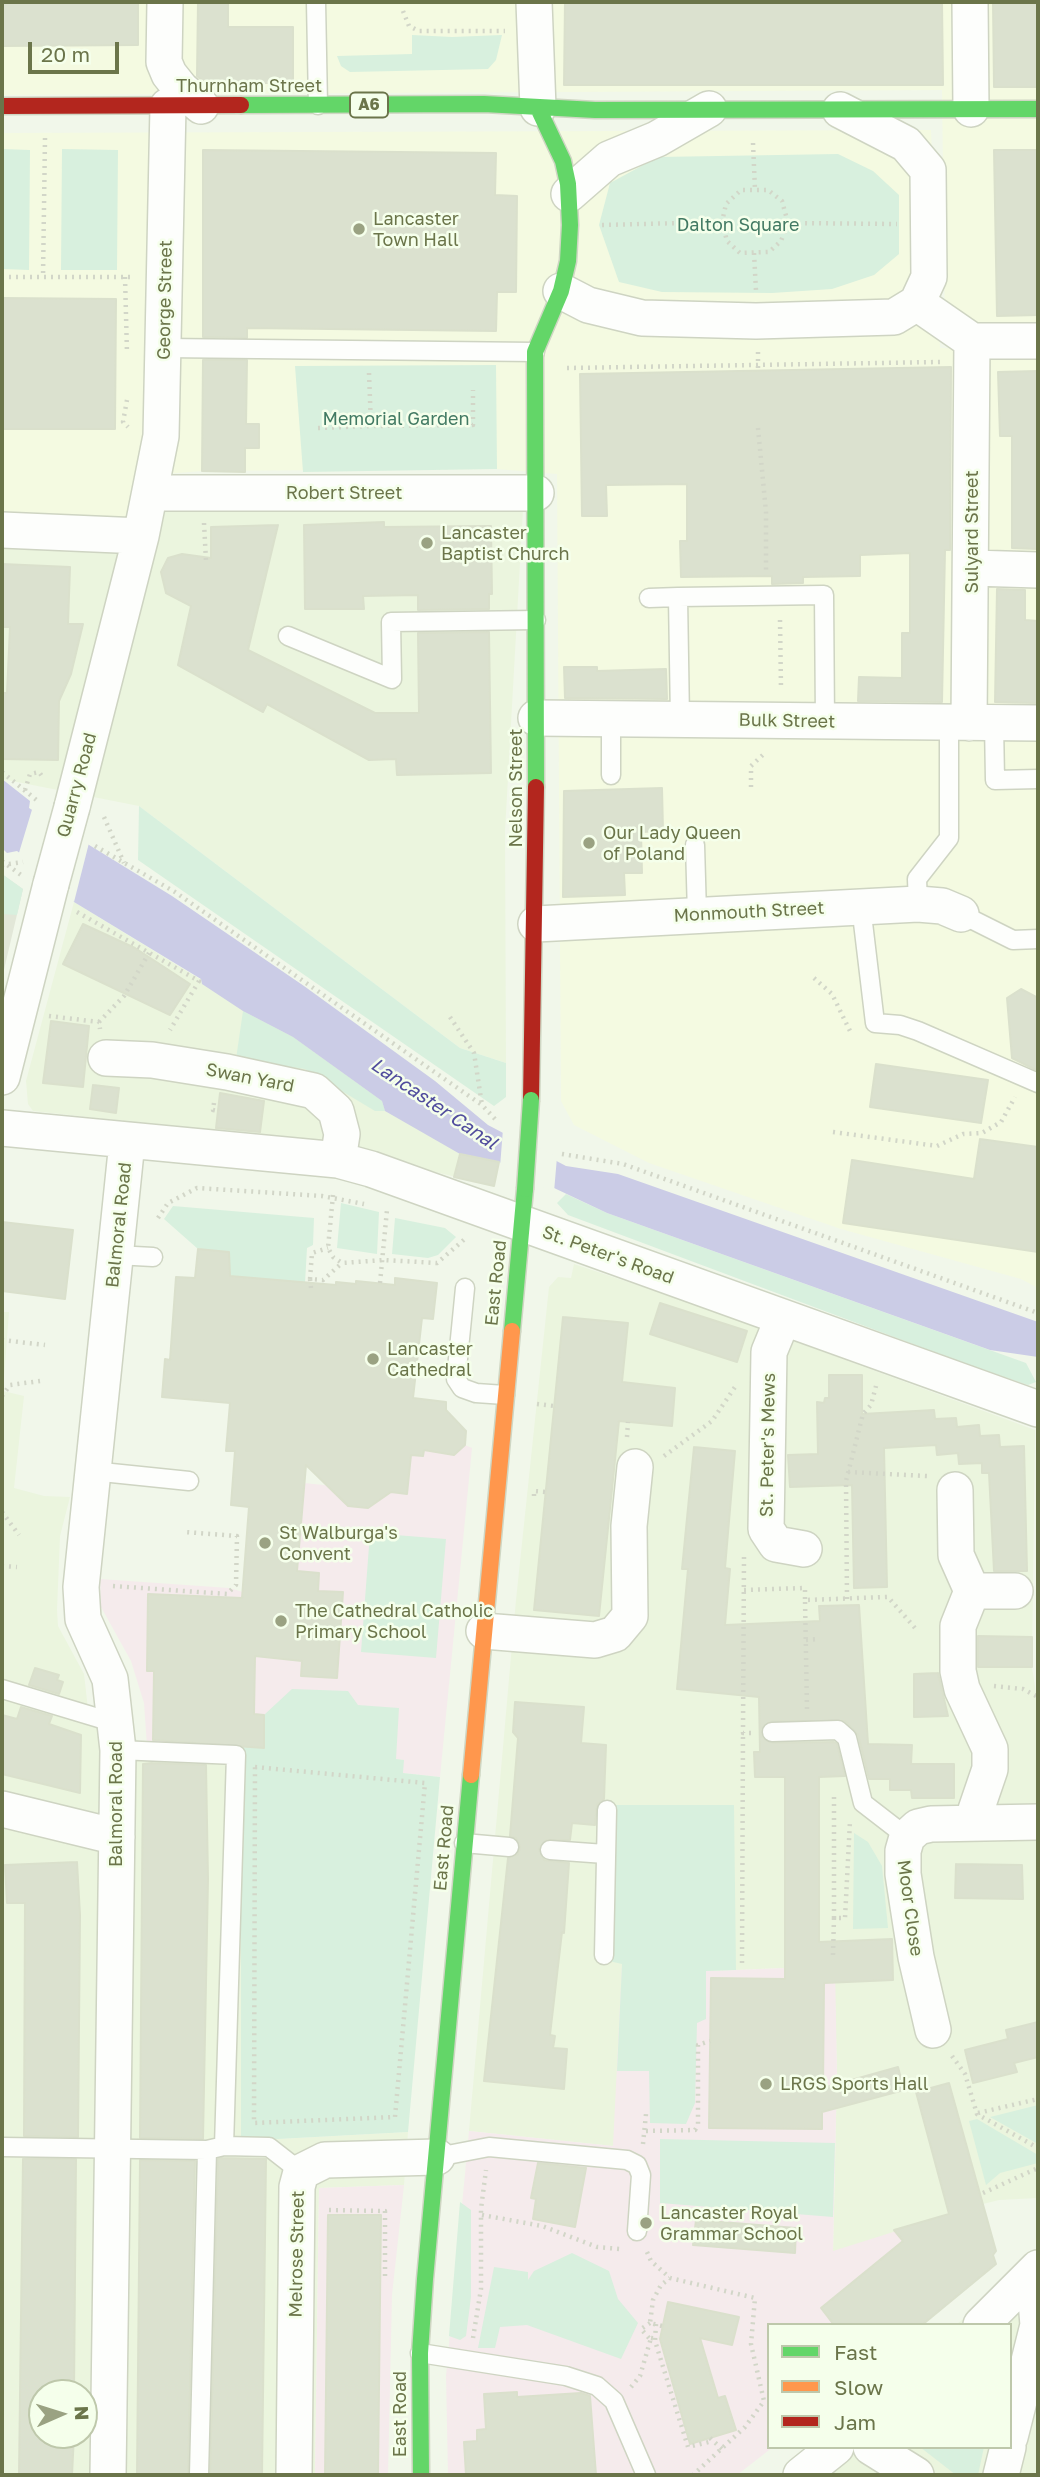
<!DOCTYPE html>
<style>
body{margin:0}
#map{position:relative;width:1040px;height:2477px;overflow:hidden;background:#f1f7ea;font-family:"Golos Text",sans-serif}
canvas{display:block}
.frame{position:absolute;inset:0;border:4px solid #6b754a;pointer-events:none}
.legend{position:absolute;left:767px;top:2323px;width:245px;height:126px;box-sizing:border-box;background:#f5ffeb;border:2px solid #bec8ab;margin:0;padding:9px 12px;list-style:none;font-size:21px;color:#6b754a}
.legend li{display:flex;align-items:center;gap:14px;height:35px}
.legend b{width:35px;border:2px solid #bec8ab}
.north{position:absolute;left:28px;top:2379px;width:70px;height:70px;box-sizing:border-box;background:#f5ffeb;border:2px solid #bec8ab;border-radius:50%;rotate:87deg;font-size:19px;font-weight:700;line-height:28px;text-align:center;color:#6b754a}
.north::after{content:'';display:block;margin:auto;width:24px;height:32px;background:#9aa282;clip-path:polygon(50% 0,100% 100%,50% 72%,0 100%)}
.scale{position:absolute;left:28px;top:42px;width:91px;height:32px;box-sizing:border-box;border:4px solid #6b754a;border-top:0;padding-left:9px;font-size:21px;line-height:24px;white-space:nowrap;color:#6b754a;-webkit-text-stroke:5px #f5ffeb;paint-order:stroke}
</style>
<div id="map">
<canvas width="1040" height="2477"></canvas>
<div class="frame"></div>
<ul class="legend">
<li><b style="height:9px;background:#63d668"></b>Fast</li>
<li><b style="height:9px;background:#ff974d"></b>Slow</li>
<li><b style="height:9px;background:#b3261e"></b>Jam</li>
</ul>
<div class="north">N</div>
<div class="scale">20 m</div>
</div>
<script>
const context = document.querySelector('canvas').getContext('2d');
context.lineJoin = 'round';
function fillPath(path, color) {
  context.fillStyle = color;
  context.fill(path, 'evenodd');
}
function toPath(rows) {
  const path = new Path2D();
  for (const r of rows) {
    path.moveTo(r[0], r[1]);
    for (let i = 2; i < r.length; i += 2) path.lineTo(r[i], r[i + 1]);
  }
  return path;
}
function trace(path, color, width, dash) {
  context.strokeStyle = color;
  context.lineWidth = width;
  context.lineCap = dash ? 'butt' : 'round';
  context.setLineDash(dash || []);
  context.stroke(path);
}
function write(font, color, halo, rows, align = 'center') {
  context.font = font + ' "Golos Text",sans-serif';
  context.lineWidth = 5;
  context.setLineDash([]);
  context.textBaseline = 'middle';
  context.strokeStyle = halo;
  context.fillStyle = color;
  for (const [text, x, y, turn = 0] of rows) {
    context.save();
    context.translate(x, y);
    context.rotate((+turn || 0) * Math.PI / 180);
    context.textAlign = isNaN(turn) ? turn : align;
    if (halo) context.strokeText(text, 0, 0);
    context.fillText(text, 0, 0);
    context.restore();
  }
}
const residential = toPath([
 [166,508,523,509,505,831,506,1063,460,1048,139,806,2,779,2,544,156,551],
 [74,902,499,1162,494,1186,305,1141,33,1111,28,1104,26,1081],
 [574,1264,697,1305,1035,1430,1032,1667,1038,1707,1038,2198,999,2200,979,2205,833,2252,837,2074,834,1966,711,1971,613,2146,469,2131,516,1600,549,1287,558,1277,571,1278],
 [2,1312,9,1312,3,1391,24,1396,14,1488,44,1496,70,1497,60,1536,57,1610,58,1626,84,1674,88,1709,147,1746,241,1747,241,2141,408,2132,404,2185,319,2188,315,2475,2,2475],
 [42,2393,84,2393,84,2435,42,2435],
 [1038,2254,1038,2475,780,2475,813,2447,1010,2447,1010,2325,956,2325]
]);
const commercial = toPath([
 [2,2,1038,2,1038,333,945,334,942,90,2,95],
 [931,130,940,348,1038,350,1038,1288,1021,1279,841,1229,649,1163,574,1125,561,1101,557,474,496,469,202,471,141,476,130,520,2,514,2,133]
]);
const industrial = toPath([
 [2,874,23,889,2,978]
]);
const education = toPath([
 [424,1444,436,1445,441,1453,454,1455,465,1445,472,1448,440,1777,403,1773,403,1760,264,1748,147,1746,144,1703,131,1661,101,1607,100,1579,229,1588,243,1592,304,1483,333,1486,368,1508,387,1495,387,1491,407,1493,411,1455,423,1456],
 [622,1964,711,1971,835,1966,837,2074,833,2251,979,2205,996,2264,922,2325,769,2325,769,2447,773,2447,737,2475,448,2475,446,2376,469,2131,613,2146],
 [404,2185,392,2295,388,2475,315,2475,319,2188]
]);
const green = toPath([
 [412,35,452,37,502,35,496,60,488,69,350,72,341,66,337,56,412,54],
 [2,149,30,150,29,270,2,269],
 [62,149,118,150,117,270,61,270],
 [838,154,873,171,899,195,899,254,874,275,832,289,772,293,662,292,619,282,599,225,610,183,658,157],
 [496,365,497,469,303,472,295,366],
 [139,806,460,1048,506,1063,506,1097,494,1106,138,860],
 [2,874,23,889,17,915,2,914],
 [243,1011,293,1037,382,1101,385,1111,375,1111,305,1069,236,1059],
 [566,1194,607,1213,1026,1363,1036,1382,1028,1385,977,1368,568,1215,557,1203],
 [341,1203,379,1212,377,1254,337,1248],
 [173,1206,314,1218,313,1245,307,1248,305,1283,230,1276,229,1252,198,1249,164,1219],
 [395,1218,445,1228,456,1237,438,1255,428,1258,392,1254],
 [370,1533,446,1539,436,1658,361,1652],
 [292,1689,348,1691,358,1705,399,1708,396,1759,404,1760,403,1773,440,1777,408,2132,241,2141,241,1747,264,1748,264,1715],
 [612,1805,734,1805,736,1970,706,1971,706,2019,697,2023,695,2103,686,2124,650,2123,649,2071,617,2071,622,1964,609,1961],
 [854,1833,868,1842,882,1866,888,1928,853,1929],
 [1038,2105,1038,2144,990,2117],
 [977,2119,1038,2155,1038,2163,1000,2173,986,2185,969,2121],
 [660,2139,835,2143,833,2217,660,2203],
 [460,2202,471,2210,471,2297,466,2336,460,2340,449,2336],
 [572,2253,609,2271,618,2299,638,2323,621,2359,527,2325,500,2327,495,2348,478,2348,494,2267,528,2272,528,2280,534,2271],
 [920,2447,984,2447,978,2475,956,2475]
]);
const water = toPath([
 [2,779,30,801,29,808,172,896,304,986,435,1081,488,1125,566,1166,618,1174,1038,1322,1038,1357,990,1350,607,1213,499,1162,460,1154,385,1111,382,1101,293,1037,243,1011,202,984,201,979,74,902,68,889,17,851,7,853,2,848]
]);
const pier = toPath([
 [34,803,33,807,89,843,74,902,66,891,18,856],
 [503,1129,557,1157,554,1192,500,1167]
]);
const building = toPath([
 [2,2,138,2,138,45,2,46,2,2],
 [198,2,228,2,228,27,293,27,293,83,205,83,197,76,198,2],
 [565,2,942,2,943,85,564,85,565,2],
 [993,2,1038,2,1038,87,994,87,993,2],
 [203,150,496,153,495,195,517,196,516,292,497,292,496,331,247,328,247,338,203,337,203,150],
 [994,150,1038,150,1038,315,997,316,994,150],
 [2,298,116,299,115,429,2,429,2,298],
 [203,360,247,360,246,424,259,424,259,448,245,448,245,472,202,471,203,360],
 [951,367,950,550,945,550,942,702,858,701,859,677,902,678,902,633,910,633,910,553,860,555,860,576,803,577,803,583,772,584,772,576,681,577,680,541,687,541,687,484,606,485,607,516,582,516,580,374,951,367],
 [1038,371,1038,549,1012,548,1012,436,1000,436,998,372,1038,371],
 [384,522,384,527,491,526,492,594,489,594,489,609,418,610,418,595,363,596,364,609,305,609,304,525,384,522],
 [278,525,248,650,375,713,419,713,418,633,489,632,491,773,397,775,396,759,369,760,267,704,263,712,178,665,191,606,166,593,161,572,168,558,182,554,211,558,211,527,278,525],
 [2,564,70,567,68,624,83,624,71,674,59,701,58,760,2,759,2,693,7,693,10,627,2,627,2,564],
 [997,589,1025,590,1025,620,1038,621,1038,703,995,702,997,589],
 [564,667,597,667,597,671,666,669,667,699,565,698,564,667],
 [662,788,663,831,641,832,642,873,624,873,625,895,563,897,564,791,662,788],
 [83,924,135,948,190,984,170,1015,63,964,83,924],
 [1021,989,1038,998,1038,1071,1012,1058,1007,998,1021,989],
 [51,1021,89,1026,83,1087,43,1083,51,1021],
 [876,1064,988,1080,981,1123,870,1107,876,1064],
 [93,1085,119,1088,116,1113,90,1109,93,1085],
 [220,1093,264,1101,260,1132,216,1128,220,1093],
 [980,1139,1038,1147,1038,1252,843,1223,852,1160,974,1179,980,1139],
 [460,1154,499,1162,494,1186,454,1177,460,1154],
 [2,1222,73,1230,65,1299,2,1291,2,1222],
 [198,1249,229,1252,230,1276,336,1285,336,1282,356,1284,356,1281,395,1285,395,1278,437,1283,433,1319,422,1318,413,1398,446,1402,446,1410,466,1431,465,1445,454,1455,424,1450,423,1456,411,1455,407,1494,391,1492,368,1508,348,1506,306,1465,297,1571,319,1573,318,1591,343,1592,337,1678,301,1676,302,1661,255,1656,254,1714,264,1715,264,1748,153,1740,154,1671,147,1671,148,1594,242,1598,249,1507,231,1505,235,1451,226,1451,230,1403,162,1397,165,1359,170,1360,176,1277,195,1278,198,1249],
 [660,1303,747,1331,737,1362,650,1334,660,1303],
 [563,1317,628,1323,622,1382,675,1388,672,1426,619,1421,599,1616,534,1610,563,1317],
 [829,1375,862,1375,862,1414,934,1410,935,1419,956,1418,957,1427,979,1425,980,1436,999,1435,1000,1447,1024,1446,1027,1571,994,1571,989,1473,982,1473,982,1463,959,1464,958,1453,937,1455,936,1445,884,1448,887,1587,854,1588,852,1485,790,1487,788,1455,818,1454,817,1402,824,1403,825,1398,829,1398,829,1375],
 [694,1447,735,1451,725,1568,730,1569,725,1625,820,1621,819,1606,859,1605,868,1744,912,1745,911,1764,954,1764,954,1798,912,1798,911,1790,890,1790,890,1779,869,1779,858,1735,845,1721,772,1721,762,1727,762,1737,772,1743,834,1742,837,1744,845,1776,819,1777,819,1942,892,1939,893,1980,824,1983,823,2088,898,2067,904,2090,822,2112,822,2129,709,2128,711,1978,785,1979,785,1777,755,1777,754,1752,760,1752,759,1697,677,1689,688,1569,682,1569,694,1447],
 [978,1636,1032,1637,1032,1667,978,1667,978,1636],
 [35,1668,59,1675,57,1680,63,1682,59,1694,29,1685,35,1668],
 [938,1673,948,1716,914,1717,914,1674,938,1673],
 [515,1702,584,1707,581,1743,606,1745,604,1799,597,1805,595,1825,572,1823,570,1840,546,1840,539,1849,544,1860,569,1863,564,1933,562,1932,550,2035,555,2036,553,2048,567,2049,564,2089,484,2081,508,1858,518,1854,520,1847,516,1838,510,1836,518,1738,513,1732,515,1702],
 [21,1707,52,1716,49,1724,81,1735,80,1793,2,1774,2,1715,17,1719,21,1707],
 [152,1763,206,1765,208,1879,203,2139,140,2138,143,1764,152,1763],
 [77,1862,80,1915,78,2137,24,2136,25,1903,7,1903,5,1865,77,1862],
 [956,1864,1022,1865,1023,1899,955,1898,956,1864],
 [1038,2022,1038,2057,1014,2063,1017,2072,973,2083,965,2050,1008,2039,1006,2030,1038,2022],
 [949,2083,996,2251,993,2255,996,2264,922,2325,834,2325,821,2308,903,2241,894,2230,949,2214,916,2092,949,2083],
 [222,2158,266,2159,262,2475,210,2475,218,2159,222,2158],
 [23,2159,76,2159,74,2393,42,2393,42,2435,74,2435,72,2475,19,2475,23,2159],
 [140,2160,195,2161,188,2475,137,2475,140,2160],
 [538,2163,586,2168,575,2227,533,2219,536,2199,531,2198,538,2163],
 [328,2215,381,2215,378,2475,325,2475,328,2215],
 [696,2220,796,2228,795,2253,693,2245,696,2220],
 [668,2302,739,2317,732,2345,700,2338,718,2398,725,2396,736,2430,690,2444,660,2339,668,2302],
 [517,2392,517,2397,581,2393,590,2396,596,2475,466,2475,464,2442,477,2441,477,2430,486,2429,484,2394,517,2392]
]);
const path = toPath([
 [403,11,409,26,419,31,505,31],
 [45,138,43,277,133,277],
 [753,143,755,190,768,190,782,201,788,223],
 [722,222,727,241,740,253,769,252,781,241,788,223,897,224],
 [602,225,722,222,726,204,741,190,755,190],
 [754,253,756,291],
 [2,277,43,277],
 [125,277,127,353],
 [758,352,758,369],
 [567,368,940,362],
 [369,373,371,426,473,425,473,390],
 [127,400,123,422,128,427],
 [318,428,371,426],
 [758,428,766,512,766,574],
 [204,523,206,561],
 [780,620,781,688],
 [2,772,39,802],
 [751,787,751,766,766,752],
 [25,790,30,774,39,772,44,779],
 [104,817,124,863],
 [95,846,175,892,482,1105,495,1119],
 [2,861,21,875],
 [2,865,23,862],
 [77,912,199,981,170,1030],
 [814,978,832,994,850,1031],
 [49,1016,99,1022,100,1029],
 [450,1017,474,1053,482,1105],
 [99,1022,124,996,149,953],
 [214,1103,213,1110,218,1111],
 [833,1132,937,1146,963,1134,982,1133,1001,1122,1015,1097],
 [562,1154,623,1164,1038,1313],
 [333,1195,328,1248,333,1257,342,1263,384,1260,437,1263,466,1238],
 [158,1218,168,1203,197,1188,322,1196,364,1204],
 [310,1279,312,1253,328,1248],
 [380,1283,387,1210],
 [311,1288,310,1279,323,1280,342,1263],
 [2,1340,45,1345],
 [2,1396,10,1385,40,1381],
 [537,1404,554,1406],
 [627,1437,628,1422],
 [664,1456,712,1421,735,1387],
 [848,1472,927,1476],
 [534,1496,534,1491,546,1492],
 [2,1512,19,1535],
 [744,1557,743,1733,751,1733],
 [2,1566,17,1567],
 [113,1586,227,1594,236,1585,237,1536,185,1532],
 [744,1590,805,1588,805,1600],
 [847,1599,846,1481,863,1414,871,1405,876,1386],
 [806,1640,820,1639],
 [994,1686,1023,1689,1038,1697],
 [807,1709,805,1600,888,1597,915,1628],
 [255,1767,425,1783,395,2117,254,2123,255,1767],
 [834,1918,834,1797],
 [833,1955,834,1918,845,1918,850,1821],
 [742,1963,743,1733],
 [952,2056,965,2074,977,2114,1038,2148],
 [978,2113,1038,2099],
 [646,2131,695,2130,698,2125,698,2045,710,2041],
 [643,2144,646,2114],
 [983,2193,1038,2168],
 [329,2210,385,2211,385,2277],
 [482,2215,542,2226,597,2247,620,2249],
 [647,2252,651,2261,670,2278,755,2298,751,2344,764,2401,745,2427,693,2475],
 [656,2324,655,2341,688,2447,713,2441],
 [662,2326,650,2323,653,2300,661,2285,670,2278],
 [473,2338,481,2289,481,2209,486,2170],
 [649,2338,641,2329,650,2323],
 [631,2387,640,2376,651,2338],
 [710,2438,722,2449]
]);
const lane = toPath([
 [316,2,318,105],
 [165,348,535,352],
 [649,598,678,597],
 [288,636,392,679,391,622,536,620],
 [611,720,611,775],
 [680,720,678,597,824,595,825,722],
 [994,723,995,780,1038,779],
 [695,845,697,914],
 [918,904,917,879,949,838,949,722],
 [861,906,875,1023,900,1025,918,1031,1038,1083],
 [961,914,1013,940,1038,939],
 [116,1255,153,1257],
 [465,1288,456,1379,462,1388,476,1393,505,1395],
 [92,1471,189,1481],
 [2,1689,115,1723],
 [772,1732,838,1730,847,1738,863,1803,907,1837],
 [118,1750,236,1755,224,2146],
 [464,1843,509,1847],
 [550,1850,605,1854],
 [604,1955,607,1810],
 [2,2147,207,2150,224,2146,269,2147,301,2172],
 [437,2157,489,2147,627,2160,637,2165,641,2175,637,2231],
 [420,2353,566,2376,597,2386,614,2401,646,2475],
 [199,2475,207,2150]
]);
const street = toPath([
 [165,2,164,62,169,74,181,89,201,106],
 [534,2,538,108],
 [970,2,971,109],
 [569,194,609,159,657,139,709,109],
 [561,291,588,305,642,318,756,321,894,317,917,303,929,277,928,170,906,144,840,110],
 [917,303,972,341],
 [972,341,1038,341],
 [152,493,536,493],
 [2,530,141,536],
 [972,568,1038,570],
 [536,718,1038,723],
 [969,723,972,341],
 [72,807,141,536,161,436,168,106],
 [536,924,918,904,942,906,961,914],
 [106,1058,152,1060,227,1072,314,1091,336,1111,342,1134,338,1160],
 [2,1077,51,884],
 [2,1128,338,1160,371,1169,1038,1409],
 [783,1318,769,1352,766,1529,776,1544,804,1549],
 [955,1490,956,1555,972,1591,958,1626,958,1671,962,1689,990,1749,990,1769,976,1810,976,1823],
 [972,1591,1015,1591],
 [484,1631,595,1640,615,1634,630,1616,629,1526,635,1467],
 [2,1809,117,1837],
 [933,2030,916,1957,903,1874,903,1851,907,1837,918,1827,931,1824,1038,1822],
 [981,2325,1038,2268],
 [1010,2437,1038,2325,1034,2275],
 [871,2447,916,2475],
 [108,2475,118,1750,110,1679,83,1619,81,1587,127,1142],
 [294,2475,297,2187,301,2172,325,2160,437,2157],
 [801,2475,836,2447],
 [1001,2475,1008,2447]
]);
const fast = toPath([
 [241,105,484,104,595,110,1038,109],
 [536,787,535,352,561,291,568,261,570,225,568,184,563,161,538,108],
 [512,1331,525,1189],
 [421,2475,420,2353,425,2279,471,1775]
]);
const slow = toPath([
 [471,1775,512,1331]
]);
const jam = toPath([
 [2,106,241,105],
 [531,1100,536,787]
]);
const pathBridge = toPath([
 [651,2338,658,2339]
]);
const streetBridge = toPath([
 [51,884,72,807]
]);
const fastBridge = toPath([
 [525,1189,531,1100]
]);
const markers = [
 [359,229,7,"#9aa282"],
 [427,543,7,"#9aa282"],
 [589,843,7,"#9aa282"],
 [373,1359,7,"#9aa282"],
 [265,1543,7,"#9aa282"],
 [281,1621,7,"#9aa282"],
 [766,2084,7,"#9aa282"],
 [646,2223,7,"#9aa282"]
];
const shields = [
 [369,105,38]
];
const shieldNames = [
 ["A6",369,105]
];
const streetNames = [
 ["Thurnham Street",249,86],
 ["George Street",165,300,-89],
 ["Robert Street",344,493],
 ["Sulyard Street",972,532,-90],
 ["Bulk Street",787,721,1],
 ["Quarry Road",77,785,-75],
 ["Nelson Street",516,788,-90],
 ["Monmouth Street",749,912,-3],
 ["Swan Yard",250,1078,11],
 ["Balmoral Road",119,1225,-84],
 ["St. Peter's Road",608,1255,20],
 ["East Road",496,1283,-84],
 ["St. Peter's Mews",768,1445,-89],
 ["Balmoral Road",116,1804,-90],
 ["East Road",444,1848,-85],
 ["Moor Close",910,1908,82],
 ["Melrose Street",297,2254,-89],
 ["East Road",400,2414,-90]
];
const poiNames = [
 ["Lancaster",373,219],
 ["Town Hall",373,240],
 ["Lancaster",441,533],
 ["Baptist Church",441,554],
 ["Our Lady Queen",603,833],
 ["of Poland",603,854],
 ["Lancaster",387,1349],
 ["Cathedral",387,1370],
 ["St Walburga's",279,1533],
 ["Convent",279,1554],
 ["The Cathedral Catholic",295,1611],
 ["Primary School",295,1632],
 ["LRGS Sports Hall",780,2084],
 ["Lancaster Royal",660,2213],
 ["Grammar School",660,2234]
];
const parkNames = [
 ["Dalton Square",738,225],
 ["Memorial Garden",396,419]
];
const waterNames = [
 ["Lancaster Canal",434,1104,34]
];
fillPath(residential, '#ebf5de');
fillPath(commercial, '#f4fae1');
fillPath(industrial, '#e2e7d8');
fillPath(education, '#f5ebec');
fillPath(green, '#d8f0de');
fillPath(water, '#cbcce6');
fillPath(pier, '#f1f7ea');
fillPath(building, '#dbe1cf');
trace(building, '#dae0cc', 2);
trace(lane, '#ced4c2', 21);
trace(street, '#ced4c2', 38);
trace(fast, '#cfd6c3', 19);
trace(slow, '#cfd6c3', 19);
trace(jam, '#cfd6c3', 19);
trace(path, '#d2d6c8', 4.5, [2, 5]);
trace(lane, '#fdfefc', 18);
trace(street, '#fdfefc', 35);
trace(fast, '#63d668', 16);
trace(slow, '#ff974d', 16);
trace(jam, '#b3261e', 16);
trace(streetBridge, '#ced4c2', 38, []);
trace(fastBridge, '#cfd6c3', 19, []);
trace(pathBridge, '#d2d6c8', 4.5, [2, 5]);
trace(streetBridge, '#fdfefc', 35);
trace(fastBridge, '#63d668', 16);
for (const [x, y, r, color] of markers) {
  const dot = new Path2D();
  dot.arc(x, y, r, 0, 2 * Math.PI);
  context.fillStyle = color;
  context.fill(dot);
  trace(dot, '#f5ffeb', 2.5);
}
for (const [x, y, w] of shields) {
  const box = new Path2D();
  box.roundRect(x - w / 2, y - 12.5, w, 25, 5);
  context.fillStyle = '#f5ffeb';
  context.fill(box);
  trace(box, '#6b754a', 2);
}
write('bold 16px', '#6b754a', null, shieldNames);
write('18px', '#6b754a', '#f5ffeb', streetNames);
write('18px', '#6b754a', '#f5ffeb', poiNames, 'left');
write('18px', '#427a63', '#f5ffeb', parkNames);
write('italic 19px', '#514d9d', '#f5ffeb', waterNames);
</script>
